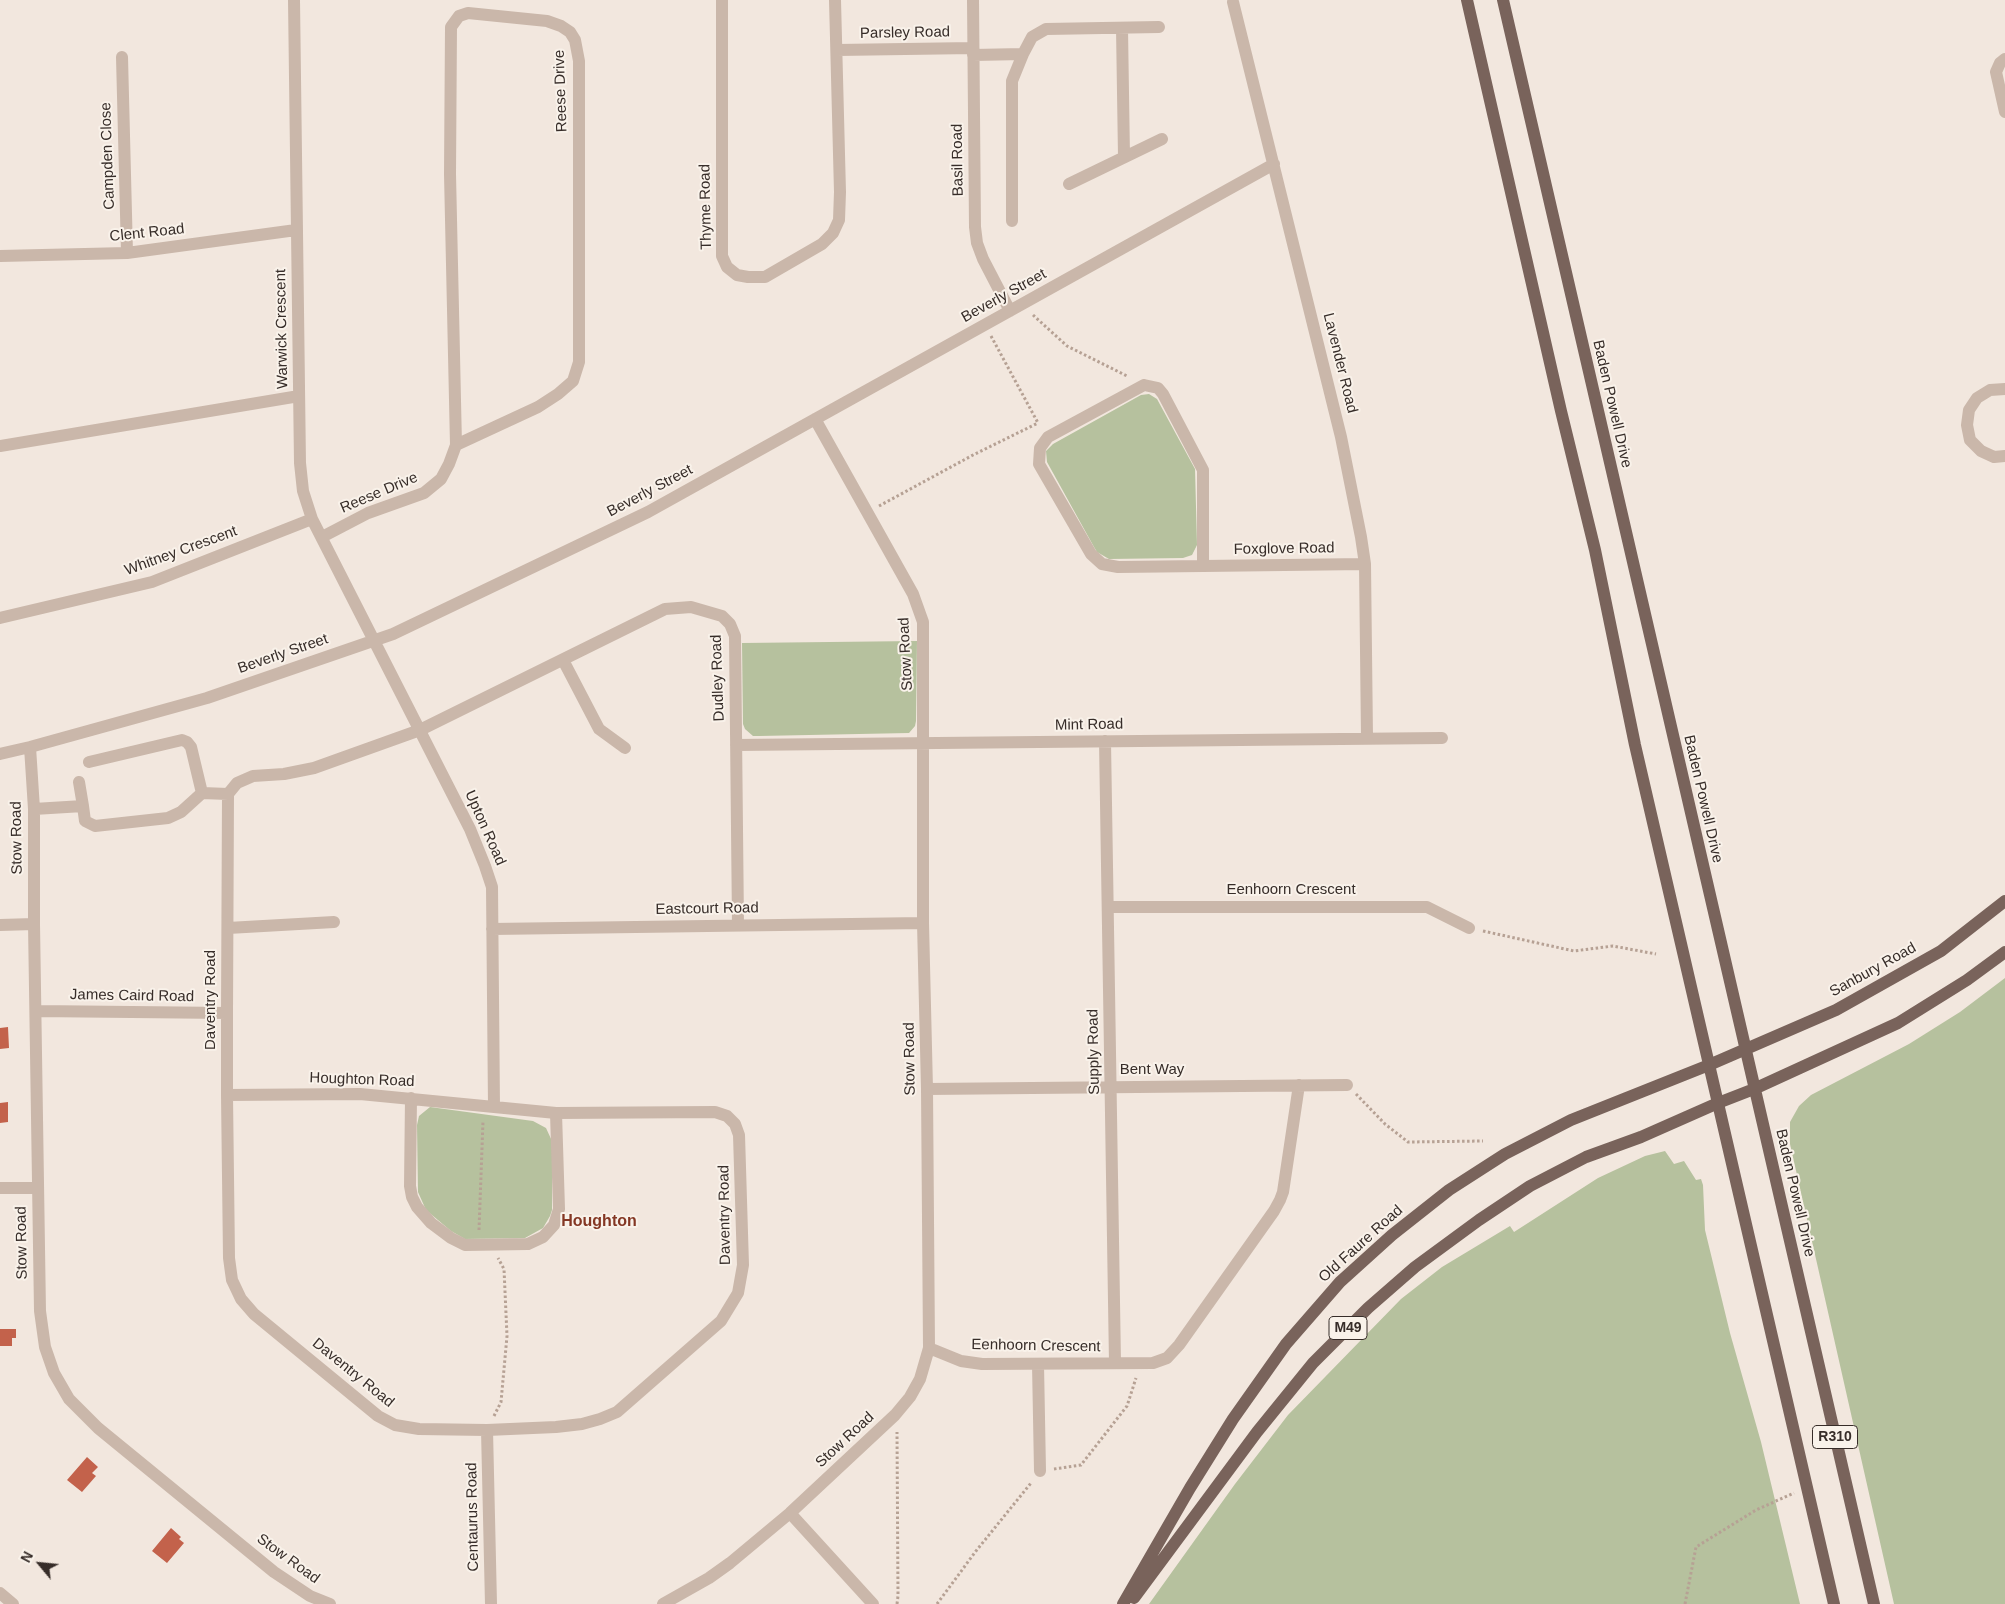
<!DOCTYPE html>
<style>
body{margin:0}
#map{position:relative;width:2005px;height:1604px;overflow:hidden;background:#f2e7de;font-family:Helvetica,sans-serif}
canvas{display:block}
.north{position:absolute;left:15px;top:1539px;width:50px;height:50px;-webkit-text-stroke:4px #f9f2ea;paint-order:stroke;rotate:298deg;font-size:14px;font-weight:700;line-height:20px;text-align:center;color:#372d29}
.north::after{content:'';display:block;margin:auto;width:18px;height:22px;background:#372d29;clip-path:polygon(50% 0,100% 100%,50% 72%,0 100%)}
</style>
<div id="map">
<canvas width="2005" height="1604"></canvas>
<div class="north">N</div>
</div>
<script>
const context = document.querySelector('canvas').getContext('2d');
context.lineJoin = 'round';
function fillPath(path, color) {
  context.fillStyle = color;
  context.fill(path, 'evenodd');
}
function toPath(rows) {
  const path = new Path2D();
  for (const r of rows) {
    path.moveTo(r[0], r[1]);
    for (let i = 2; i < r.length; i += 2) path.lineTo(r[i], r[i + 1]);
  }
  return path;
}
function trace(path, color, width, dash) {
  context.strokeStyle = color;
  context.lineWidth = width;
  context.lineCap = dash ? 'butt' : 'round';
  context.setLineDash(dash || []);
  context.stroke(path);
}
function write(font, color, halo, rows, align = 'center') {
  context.font = font + ' Helvetica,sans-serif';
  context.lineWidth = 4;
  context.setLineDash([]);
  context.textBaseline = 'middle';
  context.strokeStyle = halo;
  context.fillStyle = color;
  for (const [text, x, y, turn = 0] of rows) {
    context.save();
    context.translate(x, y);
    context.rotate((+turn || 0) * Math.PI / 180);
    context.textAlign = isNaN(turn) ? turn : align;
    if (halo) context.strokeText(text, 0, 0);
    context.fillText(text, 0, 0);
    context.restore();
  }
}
const green = toPath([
 [1149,394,1157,399,1195,469,1197,545,1192,555,1183,558,1109,559,1097,552,1094,547,1047,462,1046,451,1053,444,1141,395],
 [917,641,916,721,915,726,909,733,759,736,753,736,745,729,743,724,742,643],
 [2005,978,2005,1604,1894,1604,1790,1144,1790,1122,1799,1106,1811,1095,1909,1044,1960,1012],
 [430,1107,533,1121,546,1128,552,1141,552,1210,550,1216,543,1228,525,1238,465,1239,451,1231,426,1210,418,1192,417,1125,419,1116],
 [1665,1151,1674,1164,1684,1161,1696,1180,1701,1179,1703,1185,1705,1230,1730,1333,1761,1442,1800,1604,1149,1604,1235,1484,1288,1415,1401,1299,1442,1267,1510,1226,1514,1232,1598,1178,1645,1156]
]);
const building = toPath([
 [8,1027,9,1048,0,1049,0,1028],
 [8,1102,8,1122,0,1123,0,1103],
 [0,1329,16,1329,16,1338,12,1338,12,1346,0,1346],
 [87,1457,98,1467,92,1473,96,1476,82,1492,67,1480],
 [171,1528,181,1537,179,1539,184,1543,167,1563,152,1551]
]);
const path = toPath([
 [1033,315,1067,346,1127,376],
 [991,336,1038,423],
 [879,506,973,455,1038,423],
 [1483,931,1574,951,1613,946,1656,954],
 [1356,1094,1385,1124,1408,1142,1483,1141],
 [479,1230,483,1121],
 [494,1416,501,1402,507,1336,504,1269,498,1258],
 [1054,1469,1081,1465,1127,1406,1136,1378],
 [897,1604,898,1596,897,1432],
 [937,1604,976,1551,1031,1483],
 [1685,1604,1696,1547,1756,1510,1794,1493]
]);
const minor = toPath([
 [294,0,300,463,303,491,312,519,470,829,485,866,492,887,494,1107],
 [722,0,722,256,727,267,737,275,748,277,765,277,822,244,833,233,839,220,840,192,835,0],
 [973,0,975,227,977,243,983,259,1010,311],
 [1233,2,1341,437,1361,537,1365,564,1367,738],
 [1122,28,1124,157],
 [837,50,973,48],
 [973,55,1023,54,1032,37,1046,29,1159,27],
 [122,57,127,253],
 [2005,59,2000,63,1996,72,2005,112],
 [1069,184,1162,139],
 [1012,221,1012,81,1023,54],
 [0,256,127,253,296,230],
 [1144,385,1158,388,1163,394,1203,470,1203,566,1118,567,1102,564,1091,554,1039,464,1040,448,1048,437,1144,385],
 [2005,389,1990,390,1977,398,1969,410,1967,425,1970,440,1981,451,1994,457,2005,456],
 [0,446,299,396],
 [322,537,368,513,424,493,441,479,449,464,456,445,450,174,451,27,459,16,468,13,547,21,561,26,570,32,575,40,579,61,579,362,573,381,558,394,538,407,456,445],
 [1203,566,1365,564],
 [0,618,152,582,312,519],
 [563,660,599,729,625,748],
 [1105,741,1115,1363],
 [736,745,1442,738],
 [30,747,34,809,34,924,40,1311,45,1347,54,1373,69,1399,98,1428,274,1572,310,1596,330,1604],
 [0,754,30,747,207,698,393,634,648,512,1274,164],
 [89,762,182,740,187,742,191,747,202,793],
 [79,782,83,806],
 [34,809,83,806,85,821,95,826,168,818,181,812,202,793,228,794],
 [1108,907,1427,907,1469,928],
 [0,925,34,924],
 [228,928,334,922],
 [492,929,923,923],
 [36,1011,227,1013],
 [927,1089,1347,1085],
 [227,1095,360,1094,556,1113,715,1112,727,1116,735,1124,739,1135,743,1265,738,1293,721,1321,617,1412,600,1419,582,1424,556,1427,487,1430,419,1429,395,1425,378,1416,254,1314,241,1299,232,1280,229,1258,227,1095,227,1013,228,794,237,783,253,776,284,774,314,768,420,730,665,609,691,607,722,616,730,624,735,636,738,925],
 [411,1098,410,1186,412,1197,417,1207,431,1223,451,1238,465,1245,528,1244,543,1237,554,1225,559,1209,556,1113],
 [0,1188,37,1188],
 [929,1348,961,1361,982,1364,1153,1363,1167,1358,1179,1345,1274,1211,1280,1200,1283,1192,1299,1085],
 [1038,1364,1040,1471],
 [487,1430,491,1604],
 [790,1513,873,1604],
 [0,1593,13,1604],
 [663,1604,709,1578,730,1563,790,1513,895,1415,910,1397,920,1379,929,1348,927,1089,923,923,923,622,913,594,815,419]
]);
const major = toPath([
 [1467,0,1561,411,1595,550,1635,745,1834,1604],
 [1503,0,1874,1604],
 [1134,1598,1257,1432,1313,1363,1368,1308,1415,1267,1479,1220,1530,1186,1586,1157,1641,1137,1718,1103,1754,1089,1898,1023,1967,980,2005,952],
 [1123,1604,1190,1488,1233,1419,1286,1344,1340,1282,1392,1235,1449,1190,1505,1154,1571,1120,1709,1065,1836,1010,1941,951,2005,901]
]);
const shields = [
 [1348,1328,38],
 [1835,1437,45]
];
const shieldNames = [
 ["M49",1348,1328],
 ["R310",1835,1437]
];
const streetNames = [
 ["Parsley Road",905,33,-1],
 ["Reese Drive",561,91,-92],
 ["Campden Close",108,156,-92],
 ["Basil Road",958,160,-91],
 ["Thyme Road",706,207,-91],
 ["Clent Road",147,233,-6],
 ["Beverly Street",1004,296,-29],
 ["Warwick Crescent",282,329,-91],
 ["Lavender Road",1340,363,76],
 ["Baden Powell Drive",1612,404,77],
 ["Beverly Street",650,491,-28],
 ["Reese Drive",379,493,-23],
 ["Foxglove Road",1284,549,-1],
 ["Whitney Crescent",181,551,-20],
 ["Beverly Street",283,654,-19],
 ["Stow Road",906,654,-93],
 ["Dudley Road",718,678,-92],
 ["Mint Road",1089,725,-1],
 ["Baden Powell Drive",1703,799,77],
 ["Upton Road",485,828,66],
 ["Stow Road",17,838,-91],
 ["Eenhoorn Crescent",1291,890],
 ["Eastcourt Road",707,909,-1],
 ["Sanbury Road",1873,970,-29],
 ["James Caird Road",132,996,1],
 ["Daventry Road",211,1000,-90],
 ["Supply Road",1094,1052,-91],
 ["Stow Road",910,1059,-91],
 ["Bent Way",1152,1070],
 ["Houghton Road",362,1080,2],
 ["Baden Powell Drive",1795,1193,77],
 ["Daventry Road",725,1215,-91],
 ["Stow Road",22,1243,-91],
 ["Old Faure Road",1361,1244,-42],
 ["Eenhoorn Crescent",1036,1346,1],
 ["Daventry Road",353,1373,39],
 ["Stow Road",845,1440,-43],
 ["Centaurus Road",473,1517,-91],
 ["Stow Road",288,1559,36]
];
const neighbourhoodNames = [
 ["Houghton",599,1222]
];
fillPath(green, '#b6c19e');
fillPath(building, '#c3624b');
trace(path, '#b6a194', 3, [2.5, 2.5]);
trace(minor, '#cab7aa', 12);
trace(major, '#79635b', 12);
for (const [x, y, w] of shields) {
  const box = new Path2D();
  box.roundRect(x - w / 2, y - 11.5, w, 23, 4);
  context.fillStyle = '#f9f2ea';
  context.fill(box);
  trace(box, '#372d29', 1);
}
write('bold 14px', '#372d29', null, shieldNames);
write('15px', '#372d29', '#f9f2ea', streetNames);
write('bold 16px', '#843724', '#f9f2ea', neighbourhoodNames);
</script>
